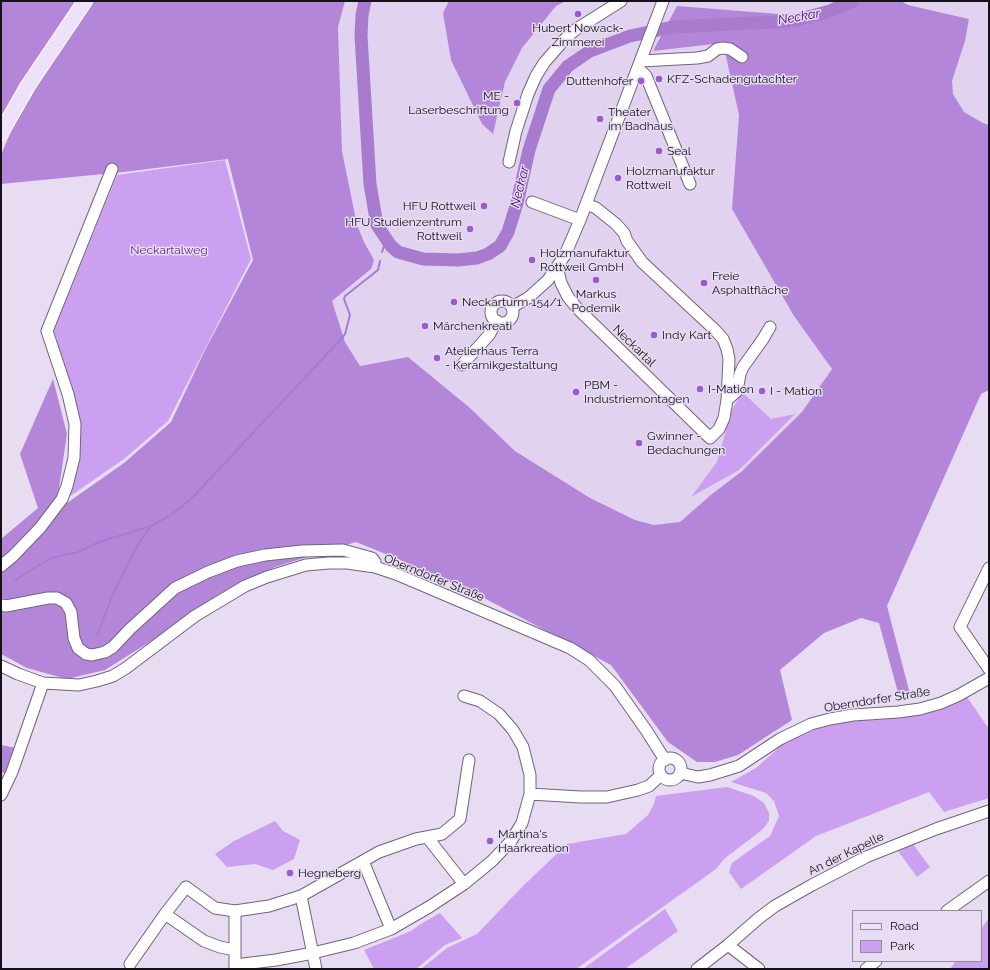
<!DOCTYPE html>
<meta charset="utf-8">
<style>
body{margin:0}
#map{position:relative;width:990px;height:970px;overflow:hidden;background:#e7dcf2;font-family:Raleway,sans-serif}
canvas{display:block}
.frame{position:absolute;inset:0;border:2px solid #141118;pointer-events:none}
.legend{position:absolute;left:852px;top:910px;width:130px;height:52px;box-sizing:border-box;background:#e7dcf2;border:1px solid #938b9b;margin:0;padding:5px 7px;list-style:none;font-size:12px;color:#141118}
.legend li{display:flex;align-items:center;gap:8px;height:20px}
.legend b{width:20px;border:1px solid #938b9b}
</style>
<div id="map">
<canvas width="990" height="970"></canvas>
<div class="frame"></div>
<ul class="legend">
<li><b style="height:5px;background:#eee2fa"></b>Road</li>
<li><b style="height:11px;background:#cba0f1"></b>Park</li>
</ul>
</div>
<script>
const context = document.querySelector('canvas').getContext('2d');
context.lineJoin = 'round';
function fillPath(path, color) {
  context.fillStyle = color;
  context.fill(path, 'evenodd');
}
function toPath(rows) {
  const path = new Path2D();
  for (const r of rows) {
    if (r.length === 3) {
      path.moveTo(r[0] + r[2], r[1]);
      path.arc(r[0], r[1], r[2], 0, 2 * Math.PI);
      continue;
    }
    path.moveTo(r[0], r[1]);
    for (let i = 2; i < r.length; i += 2) path.lineTo(r[i], r[i + 1]);
  }
  return path;
}
function trace(path, color, width, dash) {
  context.strokeStyle = color;
  context.lineWidth = width;
  context.lineCap = dash ? 'butt' : 'round';
  context.setLineDash(dash || []);
  context.stroke(path);
}
function write(font, color, halo, rows, align = 'center') {
  context.font = font + ' Raleway,sans-serif';
  context.lineWidth = 3;
  context.setLineDash([]);
  context.textBaseline = 'middle';
  context.strokeStyle = halo;
  context.fillStyle = color;
  for (const [text, x, y, turn = 0] of rows) {
    context.save();
    context.translate(x, y);
    context.rotate((+turn || 0) * Math.PI / 180);
    context.textAlign = isNaN(turn) ? turn : align;
    if (halo) context.strokeText(text, 0, 0);
    context.fillText(text, 0, 0);
    context.restore();
  }
}
const built = toPath([
 [345,1,449,1,443,13,493,133,505,82,522,48,556,6,566,1,835,1,829,5,792,15,677,6,653,51,723,43,739,115,732,209,794,316,832,369,802,412,741,472,712,494,681,522,654,525,635,520,590,498,515,451,470,408,408,357,360,366,345,342,332,301,371,269,357,225,342,151,338,27],
 [901,1,989,1,989,125,983,123,964,112,953,94,952,81,965,41,969,19,908,5]
]);
const green = toPath([
 [225,160,251,259,168,421,124,459,66,499,78,455,81,424,54,331,117,175],
 [742,392,771,419,795,414,739,470,691,497,717,462,732,410],
 [967,697,989,729,989,798,944,812,929,792,816,836,741,889,729,872,732,863,770,836,779,816,774,801,766,793,731,782,756,768,784,743,825,725,856,720,898,718,956,703],
 [727,787,754,796,764,803,769,813,769,821,762,830,724,859,716,869,576,969,421,969,447,948,477,934,523,886,567,844,626,834,648,815,654,804,656,796],
 [275,821,283,831,300,840,294,859,273,870,255,864,227,867,215,854,234,841],
 [913,844,930,867,917,877,898,851],
 [665,909,678,931,625,969,583,969],
 [440,913,462,938,445,945,416,969,374,969,364,950,411,931,419,925],
 [989,918,989,969,950,969,956,961,981,961,981,929]
]);
const forest = toPath([
 [1,1,79,1,21,84,1,118],
 [94,1,345,1,338,27,342,151,357,225,364,242,374,260,371,269,332,301,345,342,360,366,408,357,470,408,515,451,590,498,635,520,654,525,680,522,712,494,741,472,802,412,832,369,794,316,732,209,739,115,723,43,653,51,677,6,792,15,829,5,835,1,901,1,908,5,969,19,965,41,952,81,953,94,964,112,983,123,989,125,989,390,981,394,887,606,911,698,900,700,879,623,861,618,824,633,780,670,792,720,738,755,715,762,697,762,668,742,611,665,482,597,398,559,356,542,275,567,219,594,167,631,105,670,67,679,27,668,1,654,1,539,38,508,20,454,53,379,67,434,58,495,67,503,124,463,171,422,205,350,253,260,228,159,124,172,1,184,1,155,12,129,46,71],
 [449,1,566,1,556,6,522,48,505,82,493,134,482,124,451,60,443,13],
 [1,745,16,748,8,774,1,772]
]);
const stream = toPath([
 [382,252,386,240],
 [15,580,51,558,78,552,99,542,151,526,171,515,192,498,342,338,345,334,350,315,344,299,345,296,378,270,380,261],
 [97,636,112,596,139,543,150,527]
]);
const river = toPath([
 [365,1,362,15,361,36,370,184,377,225,391,246,398,252,423,259,458,260,477,258,488,254,500,246,508,232,517,203,529,150,549,89,568,66,590,51,630,36,673,27,793,21,830,11,853,1]
]);
const minor = toPath([
 [641,61,697,58,708,56,717,49,723,48,730,49,742,57],
 [638,68,646,76,690,184],
 [509,162,516,131,528,94,536,76,544,63,564,40,575,30,621,1],
 [532,202,580,220],
 [557,267,561,283,568,297,577,308,710,438,719,429,724,418,727,400,729,359,727,349,723,339,715,330,642,262,627,241,624,233,616,224,596,208,586,204],
 [502,312,11],
 [512,307,528,298,548,280,565,255,580,220,663,1],
 [462,365,489,335,497,321],
 [727,400,737,391,740,374,743,367,763,339,770,327],
 [1,566,13,556,40,528,62,499,67,486,74,458,75,424,68,394,47,331,112,169],
 [989,568,960,627,989,669],
 [1,605,6,606,48,598,57,598,66,603,71,612,74,638,78,648,86,654,92,655,105,652,113,647,130,629,175,588,208,572,237,561,265,555,302,551,343,550,372,558,375,562,375,567],
 [1,666,18,674,43,683,79,685,97,681,113,676,126,668,195,616,245,586,267,577,306,565,329,563,347,563,375,567,396,574,570,648,589,660,615,686,646,730,665,760],
 [670,769,11],
 [680,773,698,777,710,775,739,766,780,739,811,724,830,719,853,715,898,712,920,709,941,703,959,695,989,678],
 [530,794,580,797,607,797,638,790,649,786,661,775],
 [1,795,12,772,43,683],
 [427,837,464,884],
 [363,861,391,929],
 [301,896,316,969],
 [235,911,269,906,301,896,379,852,416,839,442,834,460,819,469,760],
 [947,911,989,881],
 [165,914,186,887,215,908,235,911,235,950],
 [728,945,759,969],
 [130,964,165,914,204,941,220,947,235,950,235,965],
 [235,969,235,965,276,960,313,953,354,943,391,929,429,907,464,884,492,861,511,841,522,823,530,794,530,775,523,747,513,730,499,714,480,701,464,696],
 [697,969,728,945,759,918,775,906,812,885,866,857,936,829,989,811],
 [866,969,876,961]
]);
const major = toPath([
 [1,133,27,87,85,1]
]);
const markers = [
 [578,14,4,"#9d5ad0"],
 [659,79,4,"#9d5ad0"],
 [641,81,4,"#9d5ad0"],
 [517,103,4,"#9d5ad0"],
 [600,119,4,"#9d5ad0"],
 [659,151,4,"#9d5ad0"],
 [618,178,4,"#9d5ad0"],
 [484,206,4,"#9d5ad0"],
 [470,229,4,"#9d5ad0"],
 [532,260,4,"#9d5ad0"],
 [596,280,4,"#9d5ad0"],
 [704,283,4,"#9d5ad0"],
 [454,302,4,"#9d5ad0"],
 [425,326,4,"#9d5ad0"],
 [654,335,4,"#9d5ad0"],
 [437,358,4,"#9d5ad0"],
 [700,389,4,"#9d5ad0"],
 [762,391,4,"#9d5ad0"],
 [576,392,4,"#9d5ad0"],
 [639,443,4,"#9d5ad0"],
 [490,841,4,"#9d5ad0"],
 [290,873,4,"#9d5ad0"]
];
const poiNames = [
 ["Hubert Nowack-",578,28,"center"],
 ["Zimmerei",578,42,"center"],
 ["KFZ-Schadengutachter",667,79],
 ["Duttenhofer",633,81,"right"],
 ["ME -",509,96,"right"],
 ["Laserbeschriftung",509,110,"right"],
 ["Theater",608,112],
 ["im Badhaus",608,126],
 ["Seal",667,151],
 ["Holzmanufaktur",626,171],
 ["Rottweil",626,185],
 ["HFU Rottweil",476,206,"right"],
 ["HFU Studienzentrum",462,222,"right"],
 ["Rottweil",462,236,"right"],
 ["Holzmanufaktur",540,253],
 ["Rottweil GmbH",540,267],
 ["Freie",712,276],
 ["Asphaltfläche",712,290],
 ["Markus",596,294,"center"],
 ["Podemik",596,308,"center"],
 ["Neckarturm 154/1",462,302],
 ["Märchenkreati",433,326],
 ["Indy Kart",662,335],
 ["Atelierhaus Terra",445,351],
 ["- Keramikgestaltung",445,365],
 ["PBM -",584,385],
 ["Industriemontagen",584,399],
 ["I-Mation",708,389],
 ["I - Mation",770,391],
 ["Gwinner -",647,436],
 ["Bedachungen",647,450],
 ["Martina's",498,834],
 ["Haarkreation",498,848],
 ["Hegneberg",298,873]
];
const parkNames = [
 ["Neckartalweg",169,250]
];
const streetNames = [
 ["Neckartal",634,346,44],
 ["Oberndorfer Straße",434,578,22],
 ["Oberndorfer Straße",877,700,-9],
 ["An der Kapelle",846,854,-26]
];
const waterNames = [
 ["Neckar",799,17,-10],
 ["Neckar",520,187,-76]
];
fillPath(built, '#e1d2ef');
fillPath(green, '#cba0f1');
fillPath(forest, '#b486da');
trace(stream, '#a97bcf', 2);
trace(river, '#a97bcf', 13);
trace(minor, '#6f6578', 13);
trace(major, '#fff', 16);
trace(minor, '#fff', 11);
trace(major, '#eee2fa', 14);
for (const [x, y, r, color] of markers) {
  const dot = new Path2D();
  dot.arc(x, y, r, 0, 2 * Math.PI);
  context.fillStyle = color;
  context.fill(dot);
  trace(dot, '#e7dcf2', 1.5);
}
write('12px', '#141118', '#e7dcf2', poiNames, 'left');
write('12px', '#64298d', '#e7dcf2', parkNames);
write('12px', '#141118', '#e7dcf2', streetNames);
write('italic 13px', '#48026d', '#e7dcf2', waterNames);
</script>
